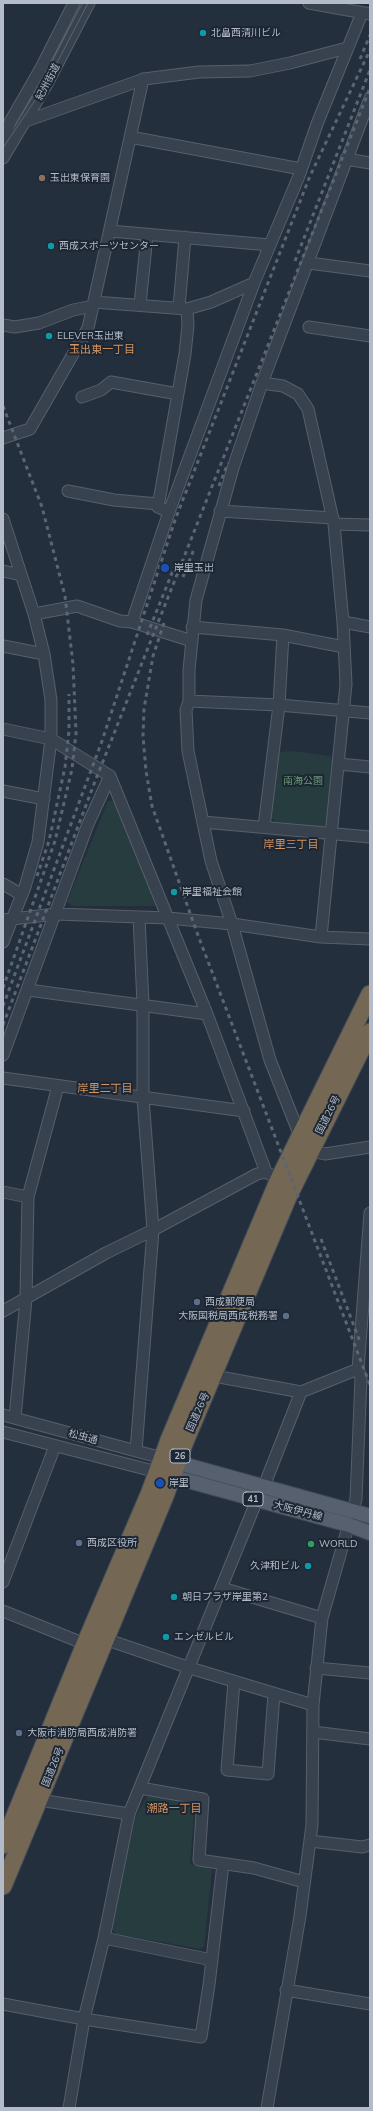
<!DOCTYPE html>
<meta charset="utf-8">
<style>
body{margin:0}
#map{position:relative;width:373px;height:2111px;overflow:hidden;background:#242f3e;font-family:Mulish,sans-serif}
canvas{display:block}
.frame{position:absolute;inset:0;border:4px solid #b4bcc9;pointer-events:none}
</style>
<div id="map">
<canvas width="373" height="2111"></canvas>
<div class="frame"></div>
</div>
<script>
const context = document.querySelector('canvas').getContext('2d');
context.lineJoin = 'round';
function fillPath(path, color) {
  context.fillStyle = color;
  context.fill(path, 'evenodd');
}
function toPath(rows) {
  const path = new Path2D();
  for (const r of rows) {
    path.moveTo(r[0], r[1]);
    for (let i = 2; i < r.length; i += 2) path.lineTo(r[i], r[i + 1]);
  }
  return path;
}
function trace(path, color, width, dash) {
  context.strokeStyle = color;
  context.lineWidth = width;
  context.lineCap = dash ? 'butt' : 'round';
  context.setLineDash(dash || []);
  context.stroke(path);
}
function write(font, color, halo, rows, align = 'center') {
  context.font = font + ' Mulish,"Noto Sans JP",sans-serif';
  context.lineWidth = 4;
  context.setLineDash([]);
  context.textBaseline = 'middle';
  context.strokeStyle = halo;
  context.fillStyle = color;
  for (const [text, x, y, turn = 0] of rows) {
    context.save();
    context.translate(x, y);
    context.rotate((+turn || 0) * Math.PI / 180);
    context.textAlign = isNaN(turn) ? turn : align;
    if (halo) context.strokeText(text, 0, 0);
    context.fillText(text, 0, 0);
    context.restore();
  }
}
const green = toPath([
 [292,751,330,756,333,760,327,824,323,827,275,822,271,816,278,752],
 [108,801,115,801,157,906,72,906,67,902],
 [148,1795,193,1802,195,1804,190,1864,211,1867,212,1870,204,1946,201,1949,116,1934,112,1929,135,1818]
]);
const minor = toPath([
 [309,3,370,14],
 [26,121,144,79,199,72,250,71,290,63,347,48],
 [130,137,301,169],
 [3,143,10,122,41,68,74,3],
 [3,158,47,84,89,3],
 [346,159,370,163],
 [110,231,270,245],
 [309,263,370,271],
 [94,302,187,309,211,302,254,283],
 [140,305,147,235],
 [179,308,185,237],
 [3,325,15,327,39,323,73,310,93,306],
 [309,327,370,336],
 [262,383,283,386,298,394,308,409,334,524,343,622,346,684,321,937],
 [82,397,101,390,111,382,178,394],
 [3,438,30,429,88,328,143,79],
 [68,491,114,500,158,504],
 [220,511,333,518],
 [169,512,254,283,299,176,317,124,362,13],
 [3,519,34,614,44,654,51,700,51,739,38,842,25,887,3,942],
 [334,524,370,525],
 [3,571,21,575],
 [34,614,77,606,120,621,132,622,192,641],
 [132,622,169,512,158,507,185,354,188,325,187,309],
 [343,622,370,627],
 [192,627,283,635,344,647],
 [3,646,44,654],
 [189,701,279,705,370,713],
 [3,729,51,739,110,776,207,1014,266,1172],
 [339,764,370,767],
 [3,791,44,799],
 [203,822,370,837],
 [264,827,279,705,283,635],
 [3,884,22,895],
 [3,920,56,914,168,918,232,924,321,937,370,939],
 [28,990,207,1014],
 [3,1055,88,824,110,776],
 [3,1078,244,1111],
 [300,1136,270,1060,232,924,211,861,188,751,186,710,189,701,189,670,196,600,233,468,262,383,370,98],
 [310,1151,325,1154,370,1147],
 [3,1192,28,1197],
 [3,1311,106,1253,153,1230,257,1174,266,1172,271,1175],
 [358,1369,370,1213],
 [214,1376,301,1392,358,1369,361,1378,356,1499,322,1618,313,1705,312,1825,300,1916,267,2108],
 [3,1415,162,1458],
 [15,1418,26,1299,28,1197,58,1086],
 [3,1432,157,1472],
 [136,1451,153,1230,143,1098,143,1004,139,917],
 [264,1486,301,1392],
 [3,1582,55,1446],
 [222,1588,322,1618],
 [3,1611,85,1644],
 [105,1639,190,1668,313,1705],
 [316,1668,370,1673],
 [234,1681,227,1770,268,1774,274,1694],
 [313,1732,370,1739],
 [140,1788,203,1799,199,1860,254,1868,304,1882],
 [33,1799,129,1814],
 [310,1841,362,1847,370,1845],
 [104,1938,212,1960],
 [286,1990,370,2004],
 [3,2004,84,2019,201,2037,209,1985,223,1864],
 [69,2108,84,2019,104,1938,129,1814,257,1500]
]);
const major = toPath([
 [168,1460,370,1516],
 [163,1474,349,1525,370,1533]
]);
const highway = toPath([
 [3,1845,85,1644,150,1492,169,1440,279,1179,370,994],
 [3,1886,165,1496,184,1444,288,1197,370,1032]
]);
const tram = toPath([
 [3,148,46,84,88,3]
]);
const rail = toPath([
 [360,59,370,35],
 [295,261,370,70],
 [3,406,42,507,65,596,73,664,76,733,72,769,55,841,3,988],
 [219,486,228,463],
 [183,577,194,549],
 [164,623,153,656,144,709,143,736,146,771,152,806,196,930,370,1385],
 [147,635,176,563],
 [37,876,49,841,65,767,69,731,69,694],
 [3,1006,102,741,175,520,310,176,370,50],
 [3,1025,94,784,370,88],
 [321,1239,360,1342]
]);
const markers = [
 [203,33,4,"#0f9aa8"],
 [42,178,4,"#8d6e63"],
 [51,246,4,"#0f9aa8"],
 [49,336,4,"#0f9aa8"],
 [165,568,5,"#1a4fb4"],
 [174,892,4,"#0f9aa8"],
 [197,1302,4,"#5c6f8a"],
 [286,1316,4,"#5c6f8a"],
 [160,1483,5,"#1a4fb4"],
 [79,1543,4,"#5c6f8a"],
 [311,1544,4,"#2e9e5b"],
 [308,1566,4,"#0f9aa8"],
 [174,1597,4,"#0f9aa8"],
 [166,1637,4,"#0f9aa8"],
 [19,1733,4,"#5c6f8a"]
];
const shields = [
 [180,1456,20],
 [253,1499,20]
];
const shieldNames = [
 ["26",180,1456],
 ["41",253,1499]
];
const poiNames = [
 ["北畠西清川ビル",211,33],
 ["玉出東保育園",50,178],
 ["西成スポーツセンター",59,246],
 ["ELEVER玉出東",57,336],
 ["岸里玉出",174,568],
 ["岸里福祉会館",182,892],
 ["西成郵便局",205,1302],
 ["大阪国税局西成税務署",278,1316,"right"],
 ["岸里",169,1483],
 ["西成区役所",87,1543],
 ["WORLD",319,1544],
 ["久津和ビル",300,1566,"right"],
 ["朝日プラザ岸里第2",182,1597],
 ["エンゼルビル",174,1637],
 ["大阪市消防局西成消防署",27,1733]
];
const streetNames = [
 ["紀州街道",48,82,-62],
 ["国道26号",328,1115,-63],
 ["国道26号",198,1412,-66],
 ["松虫通",83,1437,15],
 ["大阪伊丹線",298,1511,15],
 ["国道26号",53,1767,-68]
];
const parkNames = [
 ["南海公園",303,781]
];
const neighbourhoodNames = [
 ["玉出東一丁目",102,350],
 ["岸里三丁目",291,845],
 ["岸里二丁目",105,1089],
 ["潮路一丁目",174,1809]
];
fillPath(green, '#263c3f');
trace(minor, '#565f6c', 13);
trace(major, '#414a57', 16);
trace(highway, '#434c59', 19);
trace(minor, '#38414e', 11);
trace(major, '#56606e', 14);
trace(highway, '#746855', 17);
trace(tram, '#5a6575', 1);
trace(rail, '#5a6575', 3, [4, 4]);
for (const [x, y, r, color] of markers) {
  const dot = new Path2D();
  dot.arc(x, y, r, 0, 2 * Math.PI);
  context.fillStyle = color;
  context.fill(dot);
  trace(dot, '#1d2633', 1.5);
}
for (const [x, y, w] of shields) {
  const box = new Path2D();
  box.roundRect(x - w / 2, y - 7, w, 14, 3);
  context.fillStyle = '#1d2633';
  context.fill(box);
  trace(box, '#b4bcc9', 1);
}
write('bold 9px', '#b4bcc9', null, shieldNames);
write('10px', '#b4bcc9', '#1d2633', poiNames, 'left');
write('10px', '#b4bcc9', '#1d2633', streetNames);
write('10px', '#6b9a76', '#1d2633', parkNames);
write('11px', '#d59563', '#1d2633', neighbourhoodNames);
</script>
